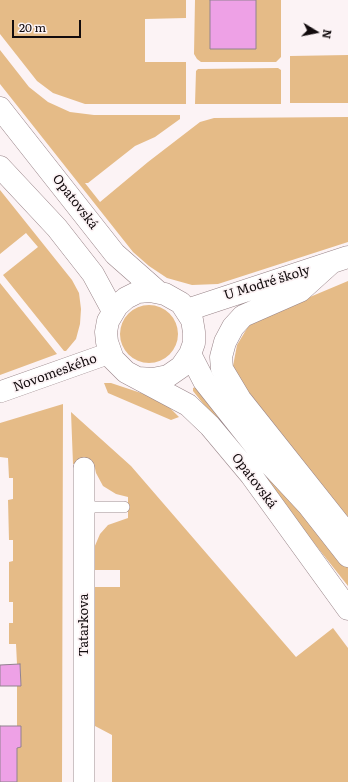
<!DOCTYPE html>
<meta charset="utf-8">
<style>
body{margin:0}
#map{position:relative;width:348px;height:782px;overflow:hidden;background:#fcf3f5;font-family:Literata,serif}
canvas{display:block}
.north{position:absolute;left:296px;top:12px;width:40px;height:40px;-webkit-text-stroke:3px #fcf3f5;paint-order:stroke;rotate:100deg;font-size:11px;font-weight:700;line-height:16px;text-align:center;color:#120b0d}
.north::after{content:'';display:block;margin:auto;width:14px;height:18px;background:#120b0d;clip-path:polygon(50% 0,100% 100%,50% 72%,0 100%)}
.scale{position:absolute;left:12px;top:20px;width:69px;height:18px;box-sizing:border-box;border:2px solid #120b0d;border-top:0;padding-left:5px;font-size:12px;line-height:14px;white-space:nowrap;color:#120b0d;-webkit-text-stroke:3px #fcf3f5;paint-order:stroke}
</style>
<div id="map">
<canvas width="348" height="782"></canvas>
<div class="north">N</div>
<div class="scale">20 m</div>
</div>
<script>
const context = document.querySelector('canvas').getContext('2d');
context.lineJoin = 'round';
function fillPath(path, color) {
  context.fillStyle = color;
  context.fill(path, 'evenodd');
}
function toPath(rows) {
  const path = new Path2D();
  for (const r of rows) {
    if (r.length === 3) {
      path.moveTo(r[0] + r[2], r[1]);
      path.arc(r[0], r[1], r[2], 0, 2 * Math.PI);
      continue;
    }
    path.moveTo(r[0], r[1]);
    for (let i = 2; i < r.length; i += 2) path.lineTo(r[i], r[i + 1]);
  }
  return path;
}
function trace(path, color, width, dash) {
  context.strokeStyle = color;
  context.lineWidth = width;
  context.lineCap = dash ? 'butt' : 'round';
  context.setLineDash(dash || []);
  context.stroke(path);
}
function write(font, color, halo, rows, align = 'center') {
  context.font = font + ' Literata,serif';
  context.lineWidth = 3.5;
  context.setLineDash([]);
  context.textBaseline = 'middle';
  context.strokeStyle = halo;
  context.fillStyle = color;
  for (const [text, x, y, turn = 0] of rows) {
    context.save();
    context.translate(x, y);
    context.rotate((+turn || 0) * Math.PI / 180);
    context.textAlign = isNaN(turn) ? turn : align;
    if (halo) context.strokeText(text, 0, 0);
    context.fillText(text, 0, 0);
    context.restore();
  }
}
const green = toPath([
 [0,0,186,0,186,18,145,19,145,62,186,62,186,104,85,104,53,93,37,81,0,34],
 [195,0,210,0,210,17,214,27,210,27,210,49,256,49,256,27,252,18,256,17,256,0,281,0,281,57,276,62,201,62,197,59,194,54],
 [0,50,29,87,48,102,70,112,94,115,180,115,180,119,155,137,135,146,88,183,85,183,100,202,148,162,200,122,214,118,348,117,348,242,218,284,192,285,167,278,149,266,133,252,0,84],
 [348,55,348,103,290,103,290,56],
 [278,68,281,70,281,104,195,104,196,71,198,69],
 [0,190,72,280,79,293,81,309,80,324,76,339,66,351,64,351,3,275,38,247,26,233,0,254],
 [348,281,348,522,236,378,233,366,237,345,249,325,260,318],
 [0,283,57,354,0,375],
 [149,334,29],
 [104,383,111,383,153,397,168,406,179,417,171,420,108,393],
 [196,387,258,462,253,466,193,391,193,388],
 [63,404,62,782,17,782,17,748,21,747,21,726,17,726,17,686,21,686,20,665,17,664,16,644,9,644,9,623,13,623,13,602,9,602,9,562,13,561,13,540,9,540,8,500,13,499,13,478,9,478,8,458,0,457,0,423],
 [71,412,131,466,296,657,333,628,348,648,348,782,112,782,112,735,95,726,95,587,120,587,120,570,94,570,94,548,100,534,108,525,128,518,128,497,116,494,103,486,96,473,94,464,73,464],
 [267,471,304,512,348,568,348,586,261,476]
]);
const building = toPath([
 [210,0,256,0,256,49,210,49,210,0],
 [20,664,21,686,0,686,0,665,20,664],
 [0,726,21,726,21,747,17,748,17,782,0,782,0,726]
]);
const service = toPath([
 [84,507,124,507]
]);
const minor = toPath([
 [0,392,110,353],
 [84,782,84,468]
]);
const tertiary = toPath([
 [331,263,300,291,243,316,233,327,225,342,221,357,222,369,240,399,348,535],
 [187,310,348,257]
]);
const secondary = toPath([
 [0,108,115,254,157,291],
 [0,167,57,228,93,274,113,311],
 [190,354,204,381,268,462,308,505,348,556],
 [138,378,153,379,168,376,181,367,190,354,194,343,194,332,192,320,181,303,165,294,150,291,138,292,126,298,117,306,108,321,106,332,107,342,113,359,126,372,188,405,210,426,251,475,348,609]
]);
const streetNames = [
 ["Opatovská",75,202,52],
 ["U Modré školy",267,283,-17],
 ["Novomeského",55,373,-20],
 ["Opatovská",254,481,53],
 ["Tatarkova",84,625,-90]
];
fillPath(green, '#e5bb87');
fillPath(building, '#eea1e6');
trace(building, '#91828f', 1);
trace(service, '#988488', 12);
trace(minor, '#988488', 22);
trace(tertiary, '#988488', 23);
trace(secondary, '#988488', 23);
trace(service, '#fff', 11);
trace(minor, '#fff', 21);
trace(tertiary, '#fff', 22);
trace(secondary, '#fff', 22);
write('13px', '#120b0d', '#fcf3f5', streetNames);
</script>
